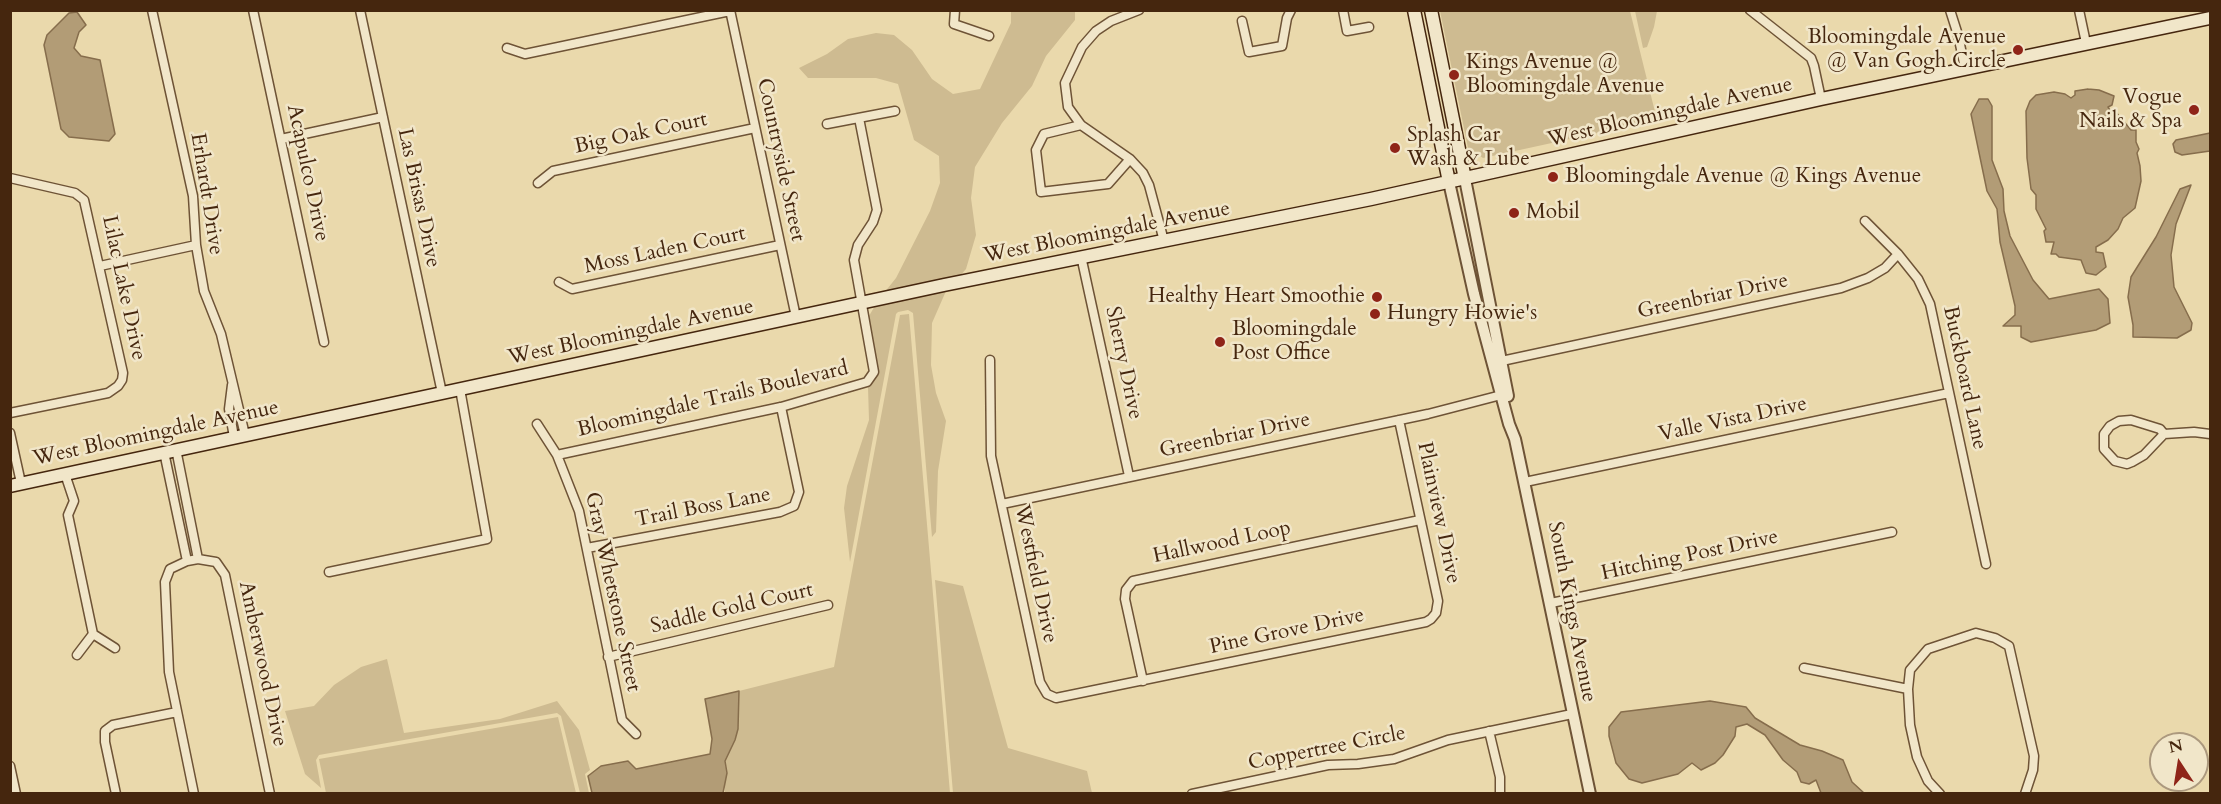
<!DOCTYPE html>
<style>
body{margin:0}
#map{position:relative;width:2221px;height:804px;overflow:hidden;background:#ead9ac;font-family:Cardo,serif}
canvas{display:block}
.frame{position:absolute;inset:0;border:12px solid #45260e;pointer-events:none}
.north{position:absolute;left:2149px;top:732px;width:60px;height:60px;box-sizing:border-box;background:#f1e6c9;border:2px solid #ac997e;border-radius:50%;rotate:348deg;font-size:16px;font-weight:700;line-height:24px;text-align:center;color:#45260e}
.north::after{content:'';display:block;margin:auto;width:21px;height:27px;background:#8f2418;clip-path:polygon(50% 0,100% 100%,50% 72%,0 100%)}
</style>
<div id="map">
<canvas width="2221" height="804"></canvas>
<div class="frame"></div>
<div class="north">N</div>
</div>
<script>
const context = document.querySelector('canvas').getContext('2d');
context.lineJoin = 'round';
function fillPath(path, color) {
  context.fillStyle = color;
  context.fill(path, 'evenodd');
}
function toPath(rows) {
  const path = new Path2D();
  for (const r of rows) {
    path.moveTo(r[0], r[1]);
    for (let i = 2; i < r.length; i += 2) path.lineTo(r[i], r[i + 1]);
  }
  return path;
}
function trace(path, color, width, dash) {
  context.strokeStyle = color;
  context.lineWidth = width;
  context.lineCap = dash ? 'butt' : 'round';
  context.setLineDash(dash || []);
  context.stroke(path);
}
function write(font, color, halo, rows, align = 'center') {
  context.font = font + ' Cardo,serif';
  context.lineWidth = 5;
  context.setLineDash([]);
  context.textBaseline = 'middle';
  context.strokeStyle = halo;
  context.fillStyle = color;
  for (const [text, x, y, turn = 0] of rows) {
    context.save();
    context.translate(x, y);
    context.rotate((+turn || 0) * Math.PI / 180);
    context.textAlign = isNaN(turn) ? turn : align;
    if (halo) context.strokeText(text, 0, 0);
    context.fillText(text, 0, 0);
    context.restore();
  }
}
const green = toPath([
 [1011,11,1075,11,1075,20,1046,56,1032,86,1002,123,975,167,971,198,976,235,966,269,959,277,884,293,896,278,930,211,940,183,939,156,914,140,898,84,876,78,808,78,799,68,827,54,848,39,876,33,894,35,912,50,932,79,953,94,980,89,1011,23],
 [1440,11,1630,11,1657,120,1483,158,1468,148],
 [1635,11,1657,11,1654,27,1647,47,1643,48],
 [946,291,932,323,931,365,936,393,946,421,938,471,936,532,932,537,913,313,908,310,898,312,896,314,850,562,844,508,847,486,869,420,868,387,878,372,869,316,876,304],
 [909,314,950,793,725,793,725,761,738,729,739,691,834,667,900,315],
 [935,580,963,586,1008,748,1087,771,1092,793,953,793],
 [387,659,404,733,500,719,557,701,579,730,590,770,585,774,589,793,580,793,561,716,557,713,319,755,316,760,321,788,305,774,285,711,314,706,334,685,361,667],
 [558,717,576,793,326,793,319,759]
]);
const water = toPath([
 [77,12,86,25,79,32,74,48,81,56,100,60,115,134,109,141,69,137,61,129,44,45,47,35,69,13,77,12],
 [2088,89,2099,90,2114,96,2112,105,2108,107,2111,112,2115,111,2131,130,2136,130,2136,142,2139,149,2137,153,2140,166,2141,181,2135,208,2123,218,2118,229,2108,240,2096,247,2096,252,2103,253,2106,267,2096,275,2086,273,2081,260,2059,257,2056,254,2051,254,2054,242,2046,242,2044,231,2046,229,2036,209,2036,195,2031,189,2027,158,2026,111,2030,101,2036,95,2054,92,2065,94,2071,98,2075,95,2075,91,2088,89],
 [1979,99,1988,99,1992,106,1992,160,2003,189,2004,211,2010,236,2033,280,2049,299,2099,289,2108,299,2110,323,2096,330,2031,342,2021,337,2021,326,2003,326,2015,315,2015,306,2000,242,1997,209,1987,191,1971,114,1979,99],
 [2210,133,2210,151,2182,155,2175,152,2173,144,2176,140,2210,133],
 [2191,185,2176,224,2171,255,2174,287,2192,323,2191,330,2177,338,2133,337,2133,325,2128,297,2131,277,2156,237,2180,189,2191,185],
 [739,691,738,729,735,740,725,761,727,773,723,793,592,793,588,776,601,766,628,761,636,769,710,754,712,739,705,699,739,691],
 [1710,701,1746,707,1755,718,1800,745,1822,751,1843,760,1852,782,1864,793,1821,793,1816,780,1809,784,1801,782,1797,772,1783,760,1765,735,1747,724,1736,727,1735,736,1723,755,1715,763,1701,770,1692,763,1678,774,1642,783,1629,779,1616,763,1609,736,1609,727,1621,712,1710,701]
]);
const minor = toPath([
 [152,10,193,196,196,245,204,291,221,334,245,435],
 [253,10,324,342],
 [360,10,442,393],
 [730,10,796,317],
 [955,10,954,24,989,36],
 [1139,10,1111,21,1096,31,1082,47,1065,83,1068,107,1081,125,1130,159,1143,173,1149,185,1164,241],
 [1343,10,1347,31,1369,27],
 [1750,10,1811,58,1814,66,1821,99],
 [1950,10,1958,35,1965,68],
 [2079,10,2086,43],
 [1242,21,1249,52,1282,46,1287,18,1291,10],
 [507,48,525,54,730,11],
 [827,124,895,111],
 [1081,125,1044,134,1036,150,1041,192,1108,184,1130,159],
 [281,139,383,117],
 [10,178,75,193,84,200,123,373,122,380,118,386,108,393,10,413],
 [538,183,553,171,755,128],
 [1865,221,1898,254,1918,279,1930,304,1986,564],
 [1081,256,1129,476],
 [100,266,196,245],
 [559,282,572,289,780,245],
 [990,360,991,456,1040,682,1047,694,1056,698,1426,622,1431,619,1436,613,1438,601,1399,420],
 [1497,362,1841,288,1868,278,1885,268,1898,254],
 [232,385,229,409,234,437],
 [537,424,557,455,579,511,622,720,636,734],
 [10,433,21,483],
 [2164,434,2144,455,2132,462,2127,464,2115,461,2104,449,2104,434,2110,426,2119,421,2131,420,2160,429,2164,434,2194,432,2210,434],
 [176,449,198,559],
 [164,452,187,561],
 [557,455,781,407,867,382,874,372,854,260,858,245,873,222,877,210,859,118],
 [65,474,74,501,68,515,93,634,77,655],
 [1525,482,1949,393],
 [1002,504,1428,414,1505,394],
 [587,548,780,512,794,506,799,492,781,407],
 [329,572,487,539,460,389],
 [1551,603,1892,532],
 [93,634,115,648],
 [608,657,828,605],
 [1804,668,1908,689],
 [1143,681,1125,599,1126,590,1133,581,1420,520],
 [1489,731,1500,777,1500,794],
 [10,766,16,794],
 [116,794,105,742,105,731,113,725,177,712],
 [194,794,169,672,165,582,170,569,187,561,198,559,216,562,225,575,270,794],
 [1192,794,1328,765,1358,764,1394,759,1448,740,1572,714],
 [1940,794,1928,781,1917,757,1910,725,1908,689,1910,670,1928,649,1976,633,1995,638,2009,646,2034,756,2033,770,2025,794]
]);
const tertiary = toPath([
 [1465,179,1508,396],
 [1449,182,1474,294,1509,424,1515,439,1590,794]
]);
const secondary = toPath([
 [1414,10,1449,182],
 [1431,10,1465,179],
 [10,486,944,285,1371,199,1821,99,2210,18]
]);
const markers = [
 [2018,50,6,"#8f2418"],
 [1454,75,6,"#8f2418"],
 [2194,110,6,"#8f2418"],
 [1395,148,6,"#8f2418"],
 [1553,177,6,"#8f2418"],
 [1514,213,6,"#8f2418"],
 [1377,297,6,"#8f2418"],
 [1375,314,6,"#8f2418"],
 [1220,342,6,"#8f2418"]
];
const poiNames = [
 ["Bloomingdale Avenue",2006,38,"right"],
 ["@ Van Gogh Circle",2006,62,"right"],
 ["Kings Avenue @",1466,63],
 ["Bloomingdale Avenue",1466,87],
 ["Vogue",2182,98,"right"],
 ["Nails & Spa",2182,122,"right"],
 ["Splash Car",1407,136],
 ["Wash & Lube",1407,160],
 ["Bloomingdale Avenue @ Kings Avenue",1565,177],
 ["Mobil",1526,213],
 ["Healthy Heart Smoothie",1365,297,"right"],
 ["Hungry Howie's",1387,314],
 ["Bloomingdale",1232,330],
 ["Post Office",1232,354]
];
const streetNames = [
 ["West Bloomingdale Avenue",1670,113,-13],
 ["Big Oak Court",641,134,-12],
 ["Countryside Street",780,160,78],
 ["Acapulco Drive",307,173,78],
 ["Erhardt Drive",206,194,81],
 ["Las Brisas Drive",418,198,78],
 ["West Bloomingdale Avenue",1107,233,-11],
 ["Moss Laden Court",665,251,-12],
 ["Lilac Lake Drive",123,288,78],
 ["Greenbriar Drive",1713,297,-12],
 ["West Bloomingdale Avenue",631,333,-12],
 ["Sherry Drive",1123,363,78],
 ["Buckboard Lane",1964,378,78],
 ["Bloomingdale Trails Boulevard",713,400,-13],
 ["Valle Vista Drive",1733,420,-12],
 ["West Bloomingdale Avenue",156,434,-12],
 ["Greenbriar Drive",1235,436,-12],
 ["Trail Boss Lane",703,508,-11],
 ["Plainview Drive",1438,513,78],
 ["Hallwood Loop",1222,543,-12],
 ["Hitching Post Drive",1690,556,-12],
 ["Westfield Drive",1035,574,78],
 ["Gray Whetstone Street",612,592,78],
 ["Saddle Gold Court",732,609,-13],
 ["South Kings Avenue",1571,612,79],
 ["Pine Grove Drive",1287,632,-12],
 ["Amberwood Drive",262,664,78],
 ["Coppertree Circle",1327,749,-11]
];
fillPath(green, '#cebb91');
fillPath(water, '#b29c76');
trace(water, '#866d4c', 1.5);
trace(minor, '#6e5336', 11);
trace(tertiary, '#6e5336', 14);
trace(secondary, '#45260e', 15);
trace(minor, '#f1e6c9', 8);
trace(tertiary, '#f1e6c9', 10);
trace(secondary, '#f1e6c9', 12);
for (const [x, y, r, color] of markers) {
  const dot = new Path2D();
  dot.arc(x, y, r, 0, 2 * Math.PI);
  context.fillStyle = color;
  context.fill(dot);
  trace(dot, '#f1e6c9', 2);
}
write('21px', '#45260e', '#f1e6c9', poiNames, 'left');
write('21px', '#45260e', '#f1e6c9', streetNames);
</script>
